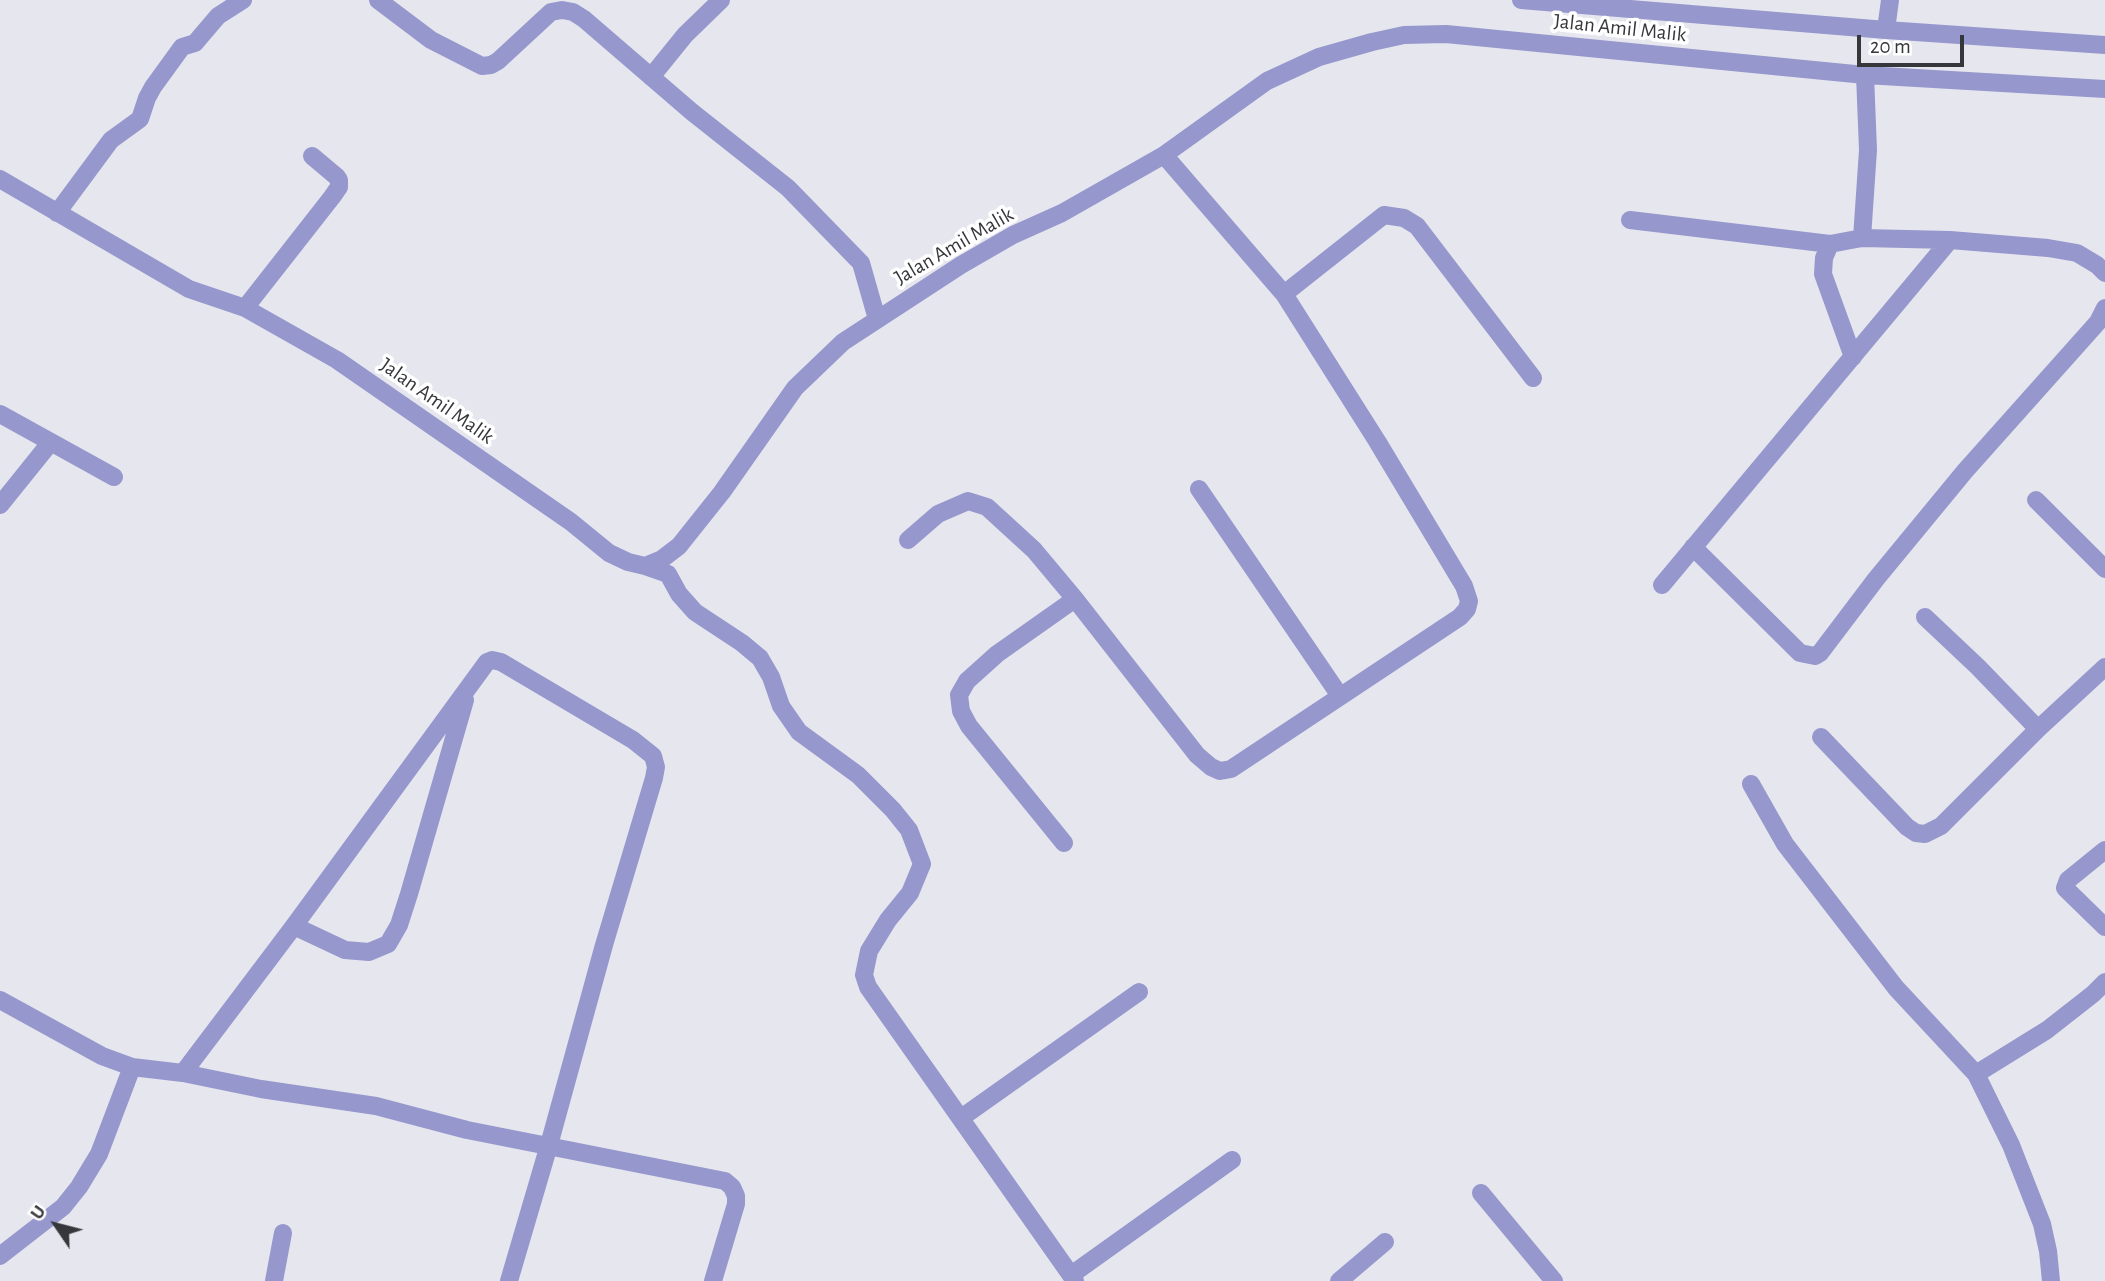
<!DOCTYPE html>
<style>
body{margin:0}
#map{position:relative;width:2105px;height:1281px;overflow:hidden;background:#e6e6ef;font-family:"Alegreya Sans",sans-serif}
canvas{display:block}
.north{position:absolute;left:21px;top:1190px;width:70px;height:70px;-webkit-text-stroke:5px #fff;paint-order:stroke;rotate:305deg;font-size:19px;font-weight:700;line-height:28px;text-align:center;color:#36373a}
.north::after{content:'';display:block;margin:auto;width:24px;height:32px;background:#36373a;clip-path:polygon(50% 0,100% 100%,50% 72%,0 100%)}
.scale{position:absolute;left:1857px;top:35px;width:107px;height:32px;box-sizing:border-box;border:4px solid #36373a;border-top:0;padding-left:9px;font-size:21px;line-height:24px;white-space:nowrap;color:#36373a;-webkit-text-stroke:5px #fff;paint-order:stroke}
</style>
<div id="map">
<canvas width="2105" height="1281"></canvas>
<div class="north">U</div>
<div class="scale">20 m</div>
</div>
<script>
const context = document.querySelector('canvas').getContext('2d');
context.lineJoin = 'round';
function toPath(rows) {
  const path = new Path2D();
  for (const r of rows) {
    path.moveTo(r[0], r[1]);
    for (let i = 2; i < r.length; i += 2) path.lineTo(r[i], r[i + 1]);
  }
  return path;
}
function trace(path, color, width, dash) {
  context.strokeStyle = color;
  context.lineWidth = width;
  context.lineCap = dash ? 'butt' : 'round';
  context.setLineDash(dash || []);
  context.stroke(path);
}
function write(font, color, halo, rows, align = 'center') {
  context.font = font + ' "Alegreya Sans",sans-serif';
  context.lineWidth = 7;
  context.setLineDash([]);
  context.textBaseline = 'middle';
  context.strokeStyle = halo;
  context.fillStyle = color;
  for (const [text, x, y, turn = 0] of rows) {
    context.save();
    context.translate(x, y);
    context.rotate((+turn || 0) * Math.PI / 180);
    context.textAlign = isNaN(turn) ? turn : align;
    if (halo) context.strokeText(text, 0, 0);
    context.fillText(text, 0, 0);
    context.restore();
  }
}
const minor = toPath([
 [378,0,431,40,482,66,491,65,498,61,551,12,562,10,573,12,584,19,692,112,788,188,861,263,877,319],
 [1521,0,1886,30],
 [1890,0,1886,30,2105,45],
 [651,77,685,35,721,0],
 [0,179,189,289,245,308,337,360,571,522,609,553,628,562,645,566,662,559,679,546,722,492,795,388,843,342,961,265,1013,235,1062,213,1164,155,1267,81,1319,57,1372,42,1404,35,1446,34,1865,75,2105,89],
 [57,213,111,140,140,119,147,98,153,87,182,47,195,43,218,16,243,0],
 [1630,220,1830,244],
 [1862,238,1868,150,1865,75],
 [1284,294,1384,215,1404,218,1417,226,1533,378],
 [245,308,332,197,339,187,339,180,337,177,312,156],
 [1853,357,1823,274,1824,258,1830,244,1862,238,1950,240,2048,248,2077,253,2097,265,2105,273],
 [0,414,114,477],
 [1199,489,1340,696],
 [2036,500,2105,569],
 [0,505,50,443],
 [908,540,938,514,968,501,987,507,1034,550,1075,599,1197,755,1211,767,1220,771,1231,769,1460,617,1467,609,1469,601,1464,586,1377,441,1284,294,1164,155],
 [1693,547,1800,653,1815,656,1820,653,1876,579,1965,471,2098,322,2105,308],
 [645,566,668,574,679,594,695,612,742,643,760,658,771,677,781,706,799,732,858,775,893,810,909,830,922,864,910,893,888,920,869,951,864,975,868,987,1075,1281],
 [1662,585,1950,240],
 [1925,617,1978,667,2038,729],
 [1821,737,1907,827,1916,833,1925,834,1941,826,2038,729,2105,667],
 [1751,784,1785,844,1896,988,1976,1074,2011,1145,2042,1224,2048,1251,2051,1281],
 [1064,843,969,726,961,711,959,695,967,681,997,654,1075,599],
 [2105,850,2068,880,2065,888,2105,927],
 [294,926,345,950,369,952,388,944,399,925,409,894,465,700],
 [0,1000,102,1056,132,1067,183,1073,261,1089,376,1106,467,1130,725,1181,732,1187,736,1196,736,1204,713,1281],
 [183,1073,294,926,487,662,492,660,501,662,633,740,653,756,656,767,654,778,604,945,549,1145,509,1281],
 [1976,1074,2047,1030,2093,994,2105,982],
 [961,1118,1139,992],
 [1481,1193,1554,1281],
 [0,1256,63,1207,79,1187,99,1154,132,1067],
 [1071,1275,1232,1160],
 [274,1281,283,1233],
 [1339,1281,1385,1242]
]);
const streetNames = [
 ["Jalan Amil Malik",1620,28,6],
 ["Jalan Amil Malik",954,246,-30],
 ["Jalan Amil Malik",437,401,35]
];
trace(minor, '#9697cc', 18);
write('21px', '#36373a', '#fff', streetNames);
</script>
